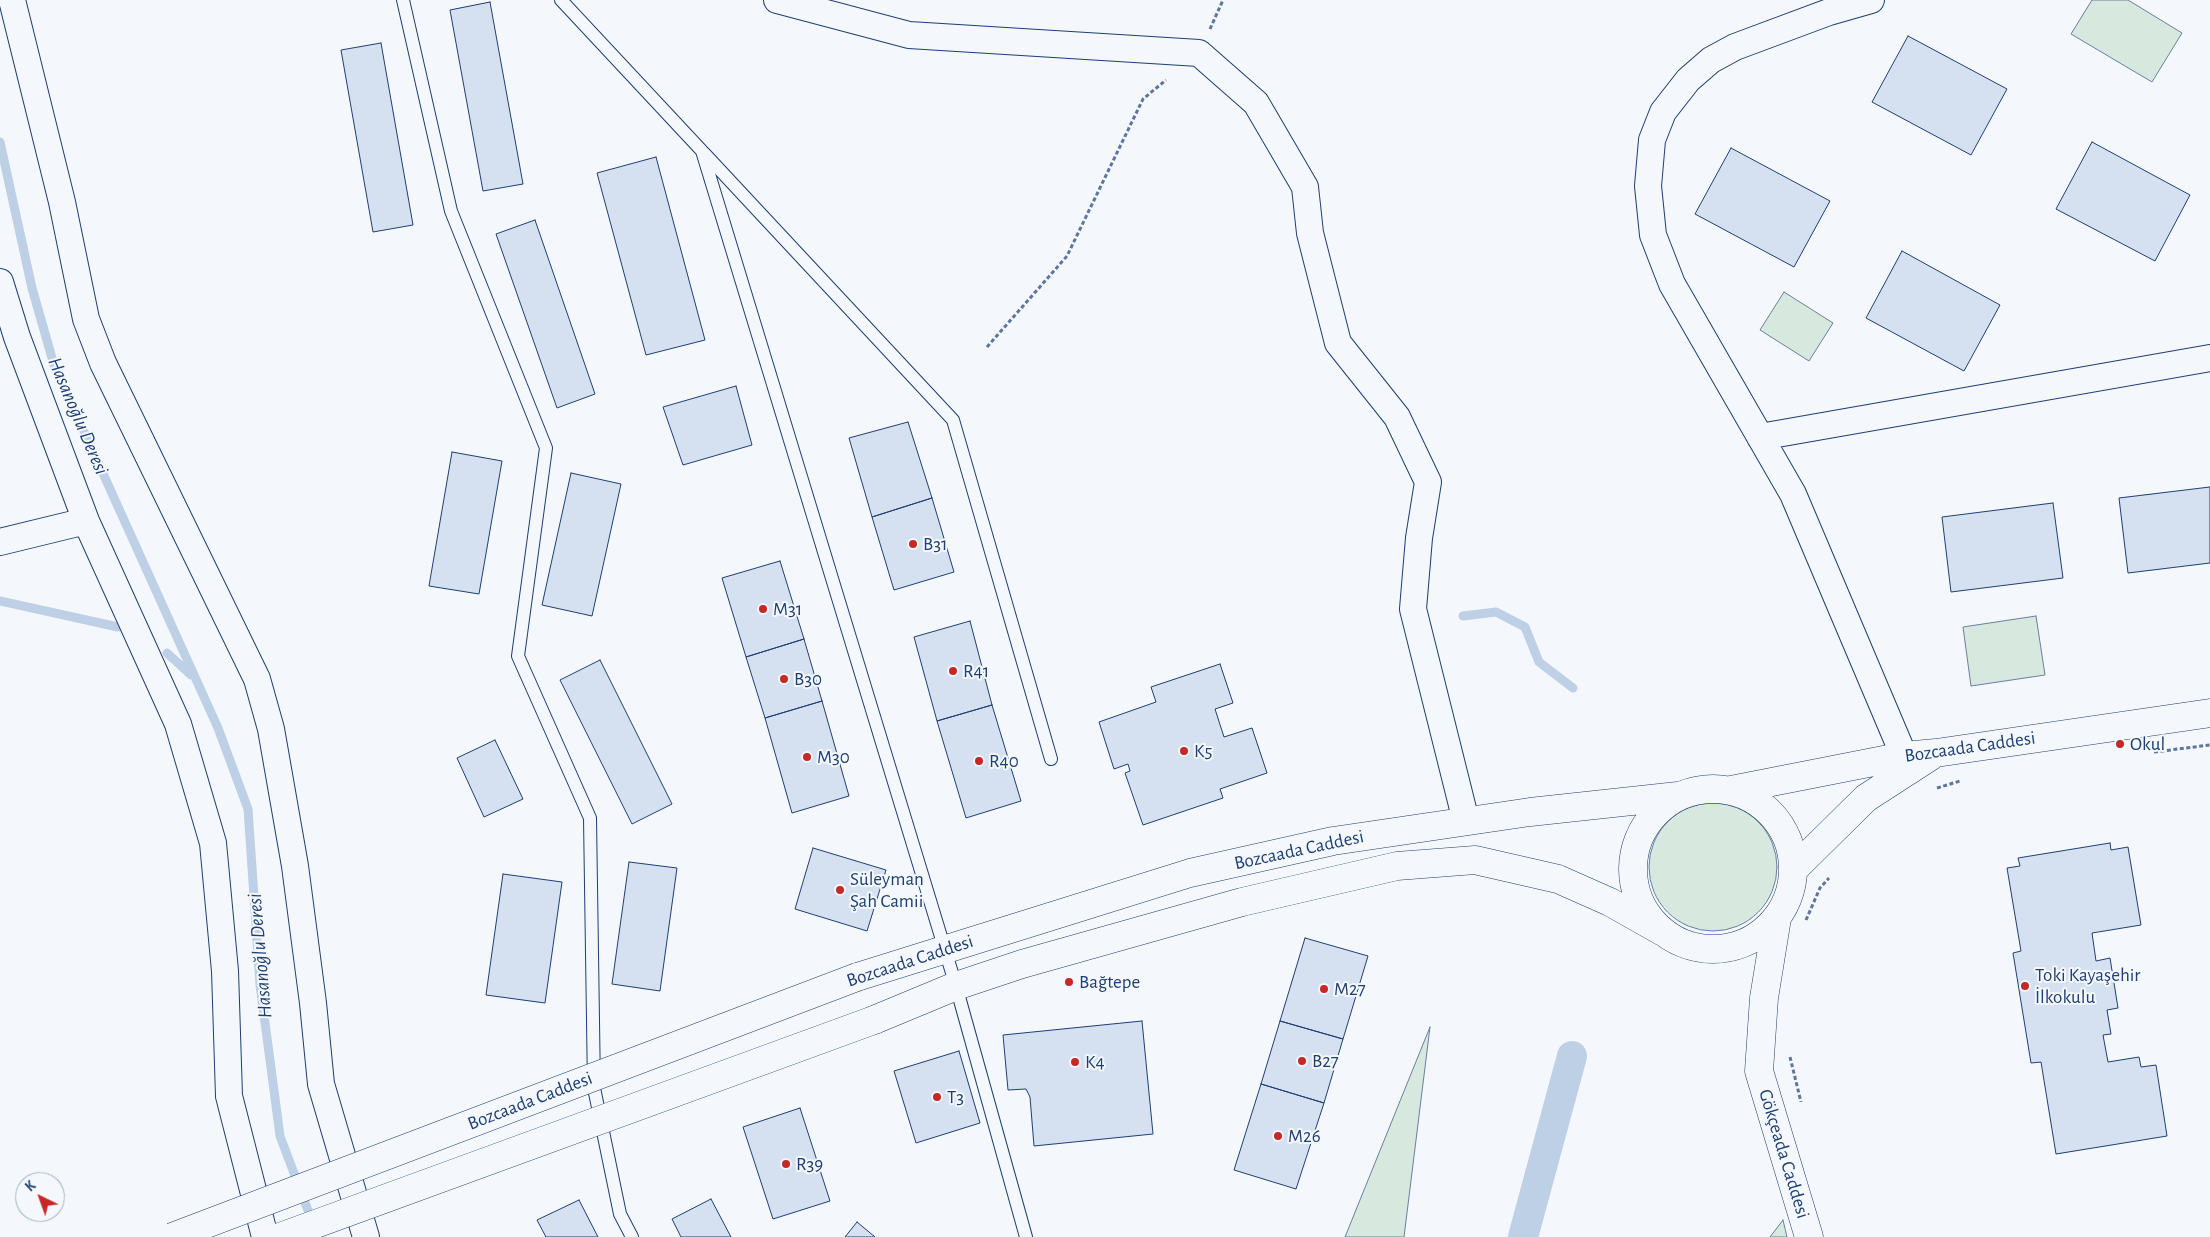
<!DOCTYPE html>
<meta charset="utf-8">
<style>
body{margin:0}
#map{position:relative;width:2210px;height:1237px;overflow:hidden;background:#f4f7fb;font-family:"Alegreya Sans",sans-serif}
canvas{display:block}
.north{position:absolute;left:15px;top:1172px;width:50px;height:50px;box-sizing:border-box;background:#f4f7fb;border:1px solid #9eadc5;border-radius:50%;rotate:318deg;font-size:14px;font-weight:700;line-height:20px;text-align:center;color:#1d3f73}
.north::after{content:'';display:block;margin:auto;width:18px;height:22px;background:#c62828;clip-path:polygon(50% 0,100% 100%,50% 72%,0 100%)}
</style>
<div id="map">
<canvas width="2210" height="1237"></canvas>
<div class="north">K</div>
</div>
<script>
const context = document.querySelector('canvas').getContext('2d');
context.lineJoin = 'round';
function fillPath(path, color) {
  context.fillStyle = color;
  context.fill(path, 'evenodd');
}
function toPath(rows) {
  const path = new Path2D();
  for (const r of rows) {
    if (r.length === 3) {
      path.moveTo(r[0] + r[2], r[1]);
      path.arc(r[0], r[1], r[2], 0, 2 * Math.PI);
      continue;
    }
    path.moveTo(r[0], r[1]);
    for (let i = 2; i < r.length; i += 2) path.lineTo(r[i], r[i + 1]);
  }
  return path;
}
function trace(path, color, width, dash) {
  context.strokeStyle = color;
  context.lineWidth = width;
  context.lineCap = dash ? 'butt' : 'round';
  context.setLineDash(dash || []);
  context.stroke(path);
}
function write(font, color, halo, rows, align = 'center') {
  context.font = font + ' "Alegreya Sans",sans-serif';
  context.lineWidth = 4;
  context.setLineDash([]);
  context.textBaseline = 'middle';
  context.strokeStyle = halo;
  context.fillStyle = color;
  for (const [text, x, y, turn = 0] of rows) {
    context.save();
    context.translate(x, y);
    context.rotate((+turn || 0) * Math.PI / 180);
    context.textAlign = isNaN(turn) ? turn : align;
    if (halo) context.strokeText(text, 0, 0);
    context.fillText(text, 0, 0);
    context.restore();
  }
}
const green = toPath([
 [2092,0,2128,0,2182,33,2152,82,2071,34,2092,0],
 [1784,292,1833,323,1809,361,1760,330,1784,292],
 [2036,616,2045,675,1971,686,1963,627,2036,616],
 [1713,867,64],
 [1430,1027,1404,1237,1345,1237,1430,1027],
 [1783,1220,1787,1237,1770,1237,1783,1220]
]);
const stream = toPath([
 [0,142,32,288,54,365,218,728,248,809,260,985,280,1136,312,1221],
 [0,601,118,627],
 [1463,616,1496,612,1525,627,1539,662,1573,688],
 [167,653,191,675]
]);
const canal = toPath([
 [1523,1237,1572,1056]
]);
const building = toPath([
 [490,2,523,184,483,191,450,10,490,2],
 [1908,36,2007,89,1971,155,1872,102,1908,36],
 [381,43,413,225,373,232,341,50,381,43],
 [2092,142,2190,195,2155,261,2056,209,2092,142],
 [1731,148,1830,201,1794,267,1695,214,1731,148],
 [656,157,705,340,646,355,597,173,656,157],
 [535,220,595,394,557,408,496,234,535,220],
 [1902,251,2000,305,1964,371,1866,318,1902,251],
 [736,386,752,445,683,465,663,407,736,386],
 [908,422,932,498,872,517,849,438,908,422],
 [452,452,502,461,479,594,429,586,452,452],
 [571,473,621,484,592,616,542,605,571,473],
 [2210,487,2210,563,2128,573,2119,498,2210,487],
 [932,498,954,572,894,590,872,517,932,498],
 [2053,503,2063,578,1951,592,1942,517,2053,503],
 [780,561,804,639,746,657,722,578,780,561],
 [970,621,992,705,937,721,914,637,970,621],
 [804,639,822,701,765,718,746,657,804,639],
 [600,660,672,804,632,824,560,680,600,660],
 [1220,664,1233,703,1215,709,1224,737,1252,728,1267,773,1220,789,1223,798,1143,825,1125,773,1130,771,1128,764,1114,769,1099,722,1156,702,1151,687,1220,664],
 [822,701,849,796,792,813,765,718,822,701],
 [992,705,1021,801,966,818,937,721,992,705],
 [495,740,523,799,484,817,457,758,495,740],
 [2110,843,2111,850,2128,847,2141,925,2092,933,2096,961,2110,958,2118,1008,2107,1010,2111,1034,2103,1035,2108,1062,2139,1057,2141,1067,2156,1065,2167,1136,2056,1154,2041,1062,2031,1063,2013,953,2021,951,2007,868,2020,866,2018,858,2110,843],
 [813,848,886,870,867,931,795,909,813,848],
 [629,862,677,868,660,991,612,984,629,862],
 [503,874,562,882,545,1003,486,995,503,874],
 [1305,938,1368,956,1343,1039,1280,1021,1305,938],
 [1142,1021,1153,1134,1034,1146,1030,1097,1026,1089,1008,1090,1003,1035,1142,1021],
 [1280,1021,1343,1039,1324,1103,1261,1084,1280,1021],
 [959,1051,980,1123,916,1143,894,1071,959,1051],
 [1261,1084,1324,1103,1296,1189,1234,1170,1261,1084],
 [800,1108,830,1201,773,1219,743,1127,800,1108],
 [711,1199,731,1237,681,1237,672,1219,711,1199],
 [579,1200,598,1237,546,1237,537,1220,579,1200],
 [857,1222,875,1237,845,1237,857,1222]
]);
const path = toPath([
 [1210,29,1223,0],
 [987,347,1067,256,1143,99,1166,80],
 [2154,752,2210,745],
 [1937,788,1960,781],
 [1806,920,1820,888,1829,878],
 [1790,1057,1801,1102]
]);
const lane = toPath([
 [403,0,451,211,546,448,518,656,590,818,594,1088,620,1214,632,1237],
 [561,0,702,151,956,986,1026,1237],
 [704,153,953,420,1051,759]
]);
const street = toPath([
 [12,0,62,202,86,319,103,363,257,679,271,729,295,866,313,1003,321,1084,366,1237],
 [777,0,909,35,1199,53,1256,103,1305,187,1310,233,1338,343,1397,417,1428,482,1419,538,1413,609,1466,821],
 [1871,0,1829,12,1735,47,1711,60,1688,80,1663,112,1652,140,1648,186,1653,235,1672,284,1793,494,1904,756],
 [0,282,17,337,86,521,178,724,213,843,225,971,229,1096,265,1237],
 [1760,437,2210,358],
 [0,542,86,521]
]);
const secondary = toPath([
 [1713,869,80],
 [1731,790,1904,756,1936,753,2210,713],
 [1794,869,1866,798,1931,756],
 [1777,918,1764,998,1759,1071,1809,1237],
 [857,977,1190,873,1333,841,1530,812,1678,796],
 [874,1020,956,986,1022,964,1242,902,1397,866,1475,860,1558,879,1610,902,1663,932]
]);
const secondaryBridge = toPath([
 [172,1237,857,977],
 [280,1237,874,1020]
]);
const markers = [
 [913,544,5,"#c62828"],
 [763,609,5,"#c62828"],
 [953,671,5,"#c62828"],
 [784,679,5,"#c62828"],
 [2120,744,5,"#c62828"],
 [1184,751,5,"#c62828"],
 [807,757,5,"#c62828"],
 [979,761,5,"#c62828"],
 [840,890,5,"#c62828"],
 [1069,982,5,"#c62828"],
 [2025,986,5,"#c62828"],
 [1324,989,5,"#c62828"],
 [1302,1061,5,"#c62828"],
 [1075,1062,5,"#c62828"],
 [937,1097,5,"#c62828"],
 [1278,1136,5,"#c62828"],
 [786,1164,5,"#c62828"]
];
const poiNames = [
 ["B31",923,544],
 ["M31",773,609],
 ["R41",963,671],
 ["B30",794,679],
 ["Okul",2130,744],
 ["K5",1194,751],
 ["M30",817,757],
 ["R40",989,761],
 ["Süleyman",850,879],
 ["Şah Camii",850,901],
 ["Toki Kayaşehir",2035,975],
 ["İlkokulu",2035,997],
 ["Bağtepe",1079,982],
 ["M27",1334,989],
 ["B27",1312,1061],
 ["K4",1085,1062],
 ["T3",947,1097],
 ["M26",1288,1136],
 ["R39",796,1164]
];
const streetNames = [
 ["Bozcaada Caddesi",1970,747,-8],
 ["Bozcaada Caddesi",1299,850,-12],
 ["Bozcaada Caddesi",910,961,-18],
 ["Bozcaada Caddesi",530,1101,-21],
 ["Gökçeada Caddesi",1784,1154,73]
];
const waterNames = [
 ["Hasanoğlu Deresi",78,416,67],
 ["Hasanoğlu Deresi",260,956,-95]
];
fillPath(green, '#d7e8df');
trace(green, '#687fa3', 1);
trace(stream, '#bed0e5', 9);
trace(canal, '#bed0e5', 30);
fillPath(building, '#d5e0f0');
trace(building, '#1d3f73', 1);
trace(lane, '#1d3f73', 14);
trace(street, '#1d3f73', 28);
trace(secondary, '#1d3f73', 29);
trace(path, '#5e769c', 3, [4, 2.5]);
trace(lane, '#f4f7fb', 12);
trace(street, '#f4f7fb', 26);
trace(secondary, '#f4f7fb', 28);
trace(secondaryBridge, '#1d3f73', 29, []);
trace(secondaryBridge, '#f4f7fb', 28);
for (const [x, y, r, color] of markers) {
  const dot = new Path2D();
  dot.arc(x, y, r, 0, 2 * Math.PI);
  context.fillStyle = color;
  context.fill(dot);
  trace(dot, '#f4f7fb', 2);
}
write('19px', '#1d3f73', '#f4f7fb', poiNames, 'left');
write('19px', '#1d3f73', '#f4f7fb', streetNames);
write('italic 20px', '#1d3f73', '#f4f7fb', waterNames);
</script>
